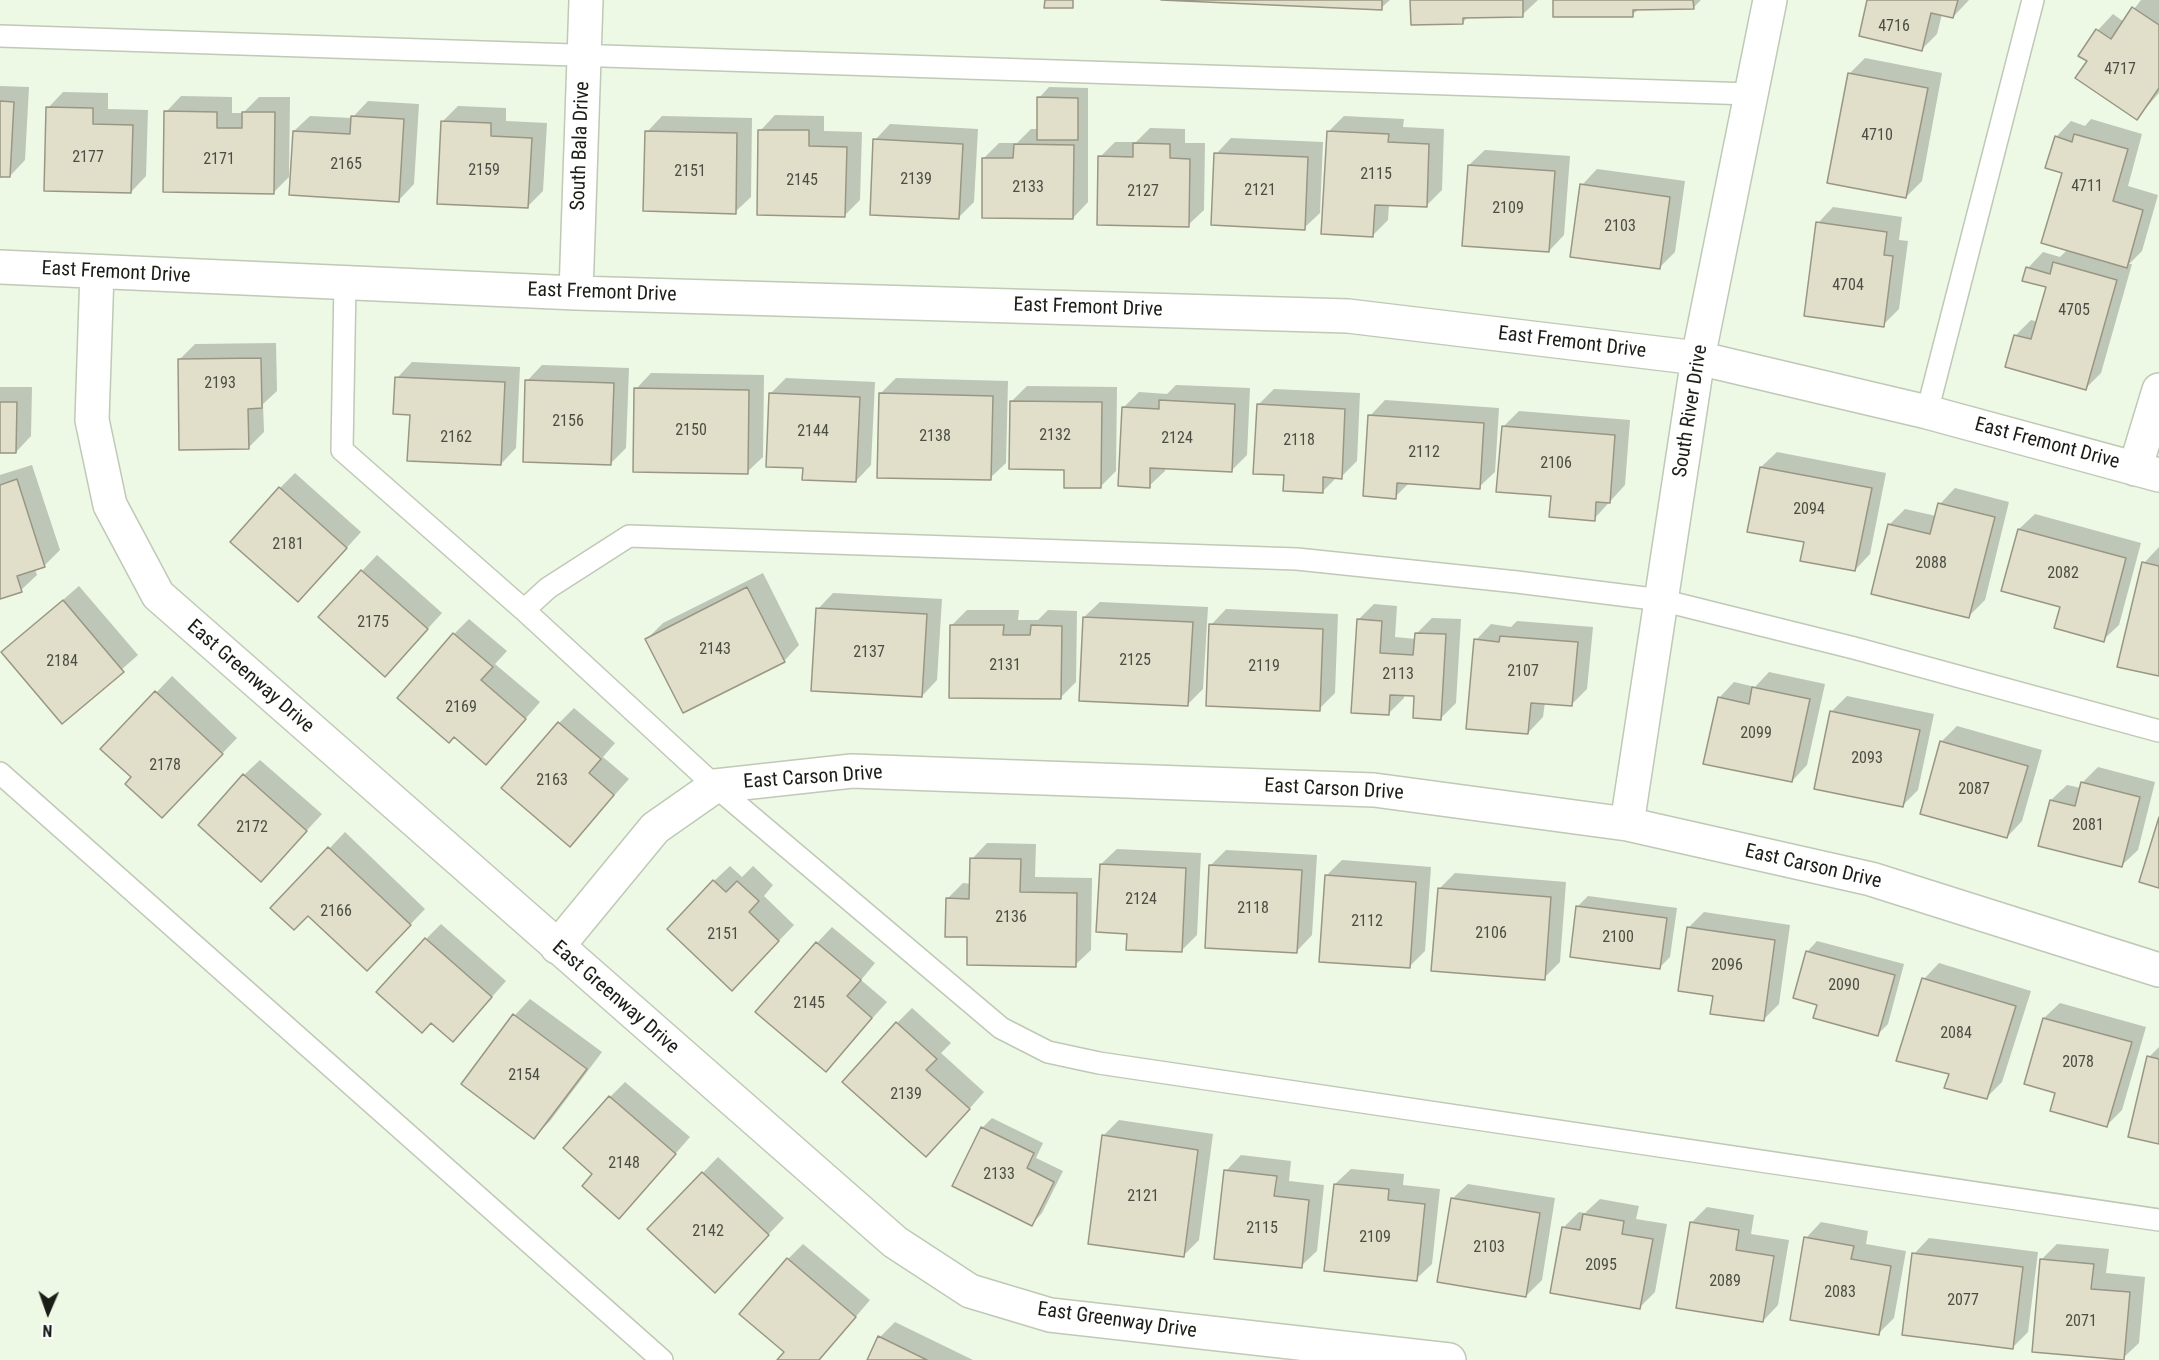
<!DOCTYPE html>
<style>
body{margin:0}
#map{position:relative;width:2159px;height:1360px;overflow:hidden;background:#edf8e5;font-family:"Roboto Condensed",sans-serif}
canvas{display:block}
.north{position:absolute;left:18px;top:1282px;width:60px;height:60px;-webkit-text-stroke:4px #fff;paint-order:stroke;rotate:182deg;font-size:16px;font-weight:700;line-height:24px;text-align:center;color:#1b1e17}
.north::after{content:'';display:block;margin:auto;width:21px;height:27px;background:#1b1e17;clip-path:polygon(50% 0,100% 100%,50% 72%,0 100%)}
</style>
<div id="map">
<canvas width="2159" height="1360"></canvas>
<div class="north">N</div>
</div>
<script>
const context = document.querySelector('canvas').getContext('2d');
context.lineJoin = 'round';
function fillPath(path, color) {
  context.fillStyle = color;
  context.fill(path, 'evenodd');
}
function toPath(rows) {
  const path = new Path2D();
  for (const r of rows) {
    path.moveTo(r[0], r[1]);
    for (let i = 2; i < r.length; i += 2) path.lineTo(r[i], r[i + 1]);
  }
  return path;
}
function trace(path, color, width, dash) {
  context.strokeStyle = color;
  context.lineWidth = width;
  context.lineCap = dash ? 'butt' : 'round';
  context.setLineDash(dash || []);
  context.stroke(path);
}
function write(font, color, halo, rows, align = 'center') {
  context.font = font + ' "Roboto Condensed",sans-serif';
  context.lineWidth = 6;
  context.setLineDash([]);
  context.textBaseline = 'middle';
  context.strokeStyle = halo;
  context.fillStyle = color;
  for (const [text, x, y, turn = 0] of rows) {
    context.save();
    context.translate(x, y);
    context.rotate((+turn || 0) * Math.PI / 180);
    context.textAlign = isNaN(turn) ? turn : align;
    if (halo) context.strokeText(text, 0, 0);
    context.fillText(text, 0, 0);
    context.restore();
  }
}
const shadow = toPath([
 [1180,0,1390,0,1381,8],
 [1412,0,1538,0,1522,15,1469,16,1462,23],
 [1554,0,1701,0,1693,8,1639,9,1632,15],
 [1869,0,1969,0,1953,17,1942,14,1937,34,1922,49],
 [2141,0,2159,0,2159,93,2137,118,2089,61,2080,55,2098,30,2113,14,2124,22],
 [1865,58,1942,73,1922,181,1906,197,1849,74],
 [0,86,29,87,25,160,10,176,0,175],
 [1049,87,1088,88,1088,202,1073,218,984,158,999,143,1017,143,1031,129,1038,129,1039,98],
 [63,92,108,93,108,109,148,110,146,176,131,192,48,108],
 [181,96,232,97,232,113,243,113,259,97,290,97,289,177,273,193,166,112],
 [368,101,419,104,414,184,399,200,294,131,310,116,352,118],
 [458,106,506,108,506,121,547,123,543,191,528,206,443,121],
 [775,115,824,116,824,131,862,132,860,200,845,215,760,131],
 [662,116,752,118,751,197,735,212,647,132],
 [1344,116,1404,119,1403,127,1444,129,1442,190,1426,206,1389,204,1388,220,1373,235,1328,132],
 [2091,119,2142,134,2128,186,2158,195,2142,251,2129,264,2132,264,2101,373,2085,389,2016,335,2031,320,2038,322,2048,286,2028,268,2043,252,2060,257,2068,249,2064,172,2056,137,2071,121,2085,126],
 [890,124,978,129,974,202,958,218,875,140],
 [1150,128,1185,129,1185,143,1205,143,1204,210,1188,225,1100,157,1115,142,1136,142],
 [1231,138,1323,142,1320,213,1304,228,1216,154],
 [1485,150,1570,156,1564,235,1549,251,1469,165],
 [1597,169,1685,181,1675,252,1659,268,1582,185],
 [1833,207,1902,217,1899,240,1908,241,1899,309,1883,325,1818,223],
 [276,343,277,391,263,404,264,432,248,448,179,360,195,344],
 [412,362,520,367,516,448,501,464,411,413,397,378],
 [542,365,629,368,626,448,611,463,527,381],
 [651,373,764,375,763,457,747,472,636,389],
 [786,378,875,382,871,465,856,481,804,467,770,394],
 [896,378,1008,381,1006,463,990,478,880,394],
 [1176,385,1250,388,1247,455,1231,471,1165,468,1165,471,1149,486,1123,408,1139,392,1167,394],
 [1027,386,1117,387,1116,471,1100,487,1065,469,1011,402],
 [0,387,32,387,31,436,16,452,0,452],
 [1274,389,1360,393,1357,461,1341,477,1337,477,1322,492,1286,474,1258,405],
 [1385,400,1499,408,1495,472,1479,487,1410,482,1395,497,1370,416],
 [1519,411,1630,420,1625,485,1594,519,1553,495,1503,427],
 [1777,452,1886,473,1870,554,1855,570,1805,541,1761,467],
 [32,465,60,550,44,566,35,569,37,575,21,590,0,597,0,475],
 [295,473,361,532,313,585,280,488],
 [1955,488,2009,502,1985,600,1969,616,1873,593,1890,524,1905,509,1936,516,1940,504],
 [2035,514,2141,543,2119,625,2103,640,2062,606,2019,529],
 [2159,547,2159,675,2144,563],
 [377,555,442,613,400,659,362,571],
 [763,573,799,645,784,661,647,639,663,623],
 [79,586,138,655,62,722,3,652],
 [833,593,942,599,937,680,922,696,818,609],
 [1100,602,1208,607,1203,689,1188,704,1084,617],
 [1374,604,1397,606,1395,637,1416,639,1417,633,1432,618,1461,619,1456,703,1440,719,1416,695,1404,694,1404,698,1388,714,1358,620],
 [1226,609,1338,614,1335,693,1319,709,1211,625],
 [967,610,1019,610,1018,620,1038,620,1048,610,1077,611,1076,682,1060,698,951,626],
 [469,619,507,651,495,664,540,702,501,747,454,634],
 [1517,621,1593,627,1587,689,1571,705,1545,702,1543,717,1528,733,1476,640,1491,624,1511,627],
 [1769,672,1825,684,1807,765,1792,781,1719,698,1734,682,1755,687],
 [172,676,237,738,177,801,133,777,103,749],
 [1847,696,1934,714,1918,790,1903,805,1832,711],
 [574,708,615,743,603,757,629,779,570,845,559,723],
 [1957,726,2042,750,2022,821,2007,837,1941,742],
 [260,760,322,814,261,880,244,775],
 [2098,767,2155,782,2138,850,2122,865,2051,800,2067,785,2081,788,2082,783],
 [345,832,425,909,382,954,308,914,273,908],
 [987,843,1036,844,1035,877,1092,878,1091,950,1075,965,969,935,947,899,963,883,971,884,972,859],
 [1117,849,1201,853,1197,935,1181,951,1129,932,1101,864],
 [1226,850,1317,855,1312,935,1297,951,1211,865],
 [1342,860,1431,867,1425,951,1409,967,1326,876],
 [730,866,742,877,753,866,773,885,764,896,794,925,748,973,714,881],
 [1455,873,1566,882,1560,962,1544,978,1439,889],
 [1588,896,1677,908,1670,957,1660,967,1578,906],
 [1704,912,1790,925,1779,1004,1763,1020,1715,995,1688,928],
 [441,924,506,981,468,1024,426,939],
 [832,927,875,963,861,980,887,1002,826,1070,817,943],
 [1817,941,1904,964,1888,1024,1878,1034,1818,1004,1807,952],
 [1939,963,2031,991,2002,1082,1986,1098,1951,1073,1924,979],
 [530,999,602,1052,550,1121,534,1137,463,1084,515,1015],
 [2060,1003,2146,1027,2122,1110,2107,1125,2057,1092,2026,1083,2044,1018],
 [912,1008,951,1043,941,1053,984,1092,942,1140,897,1023],
 [2159,1047,2159,1141,2149,1057],
 [625,1082,690,1137,634,1201,594,1174,610,1097],
 [992,1118,1043,1143,1036,1158,1063,1171,1042,1213,1032,1224,982,1128],
 [1119,1120,1213,1134,1199,1240,1183,1256,1103,1136],
 [1241,1155,1291,1161,1289,1181,1324,1185,1317,1251,1301,1266,1226,1171],
 [718,1157,784,1218,730,1275,649,1229],
 [1351,1169,1404,1174,1403,1185,1440,1189,1432,1264,1416,1279,1335,1184],
 [1468,1184,1555,1198,1542,1280,1526,1296,1452,1199],
 [1600,1199,1639,1206,1636,1219,1667,1224,1655,1292,1640,1307,1563,1228,1579,1212,1585,1213],
 [1707,1207,1754,1215,1751,1234,1789,1240,1778,1305,1763,1321,1691,1223],
 [1821,1222,1868,1231,1866,1244,1906,1251,1894,1318,1878,1334,1806,1238],
 [1929,1238,2038,1252,2028,1332,2013,1347,1914,1254],
 [803,1244,870,1300,819,1360,779,1360,786,1352,788,1259],
 [2057,1244,2109,1249,2106,1273,2145,1277,2139,1343,2123,1358,2041,1260],
 [895,1322,973,1360,868,1360,880,1337]
]);
const building = toPath([
 [1045,0,1073,0,1073,8,1044,8,1045,0],
 [1161,0,1382,0,1382,10,1161,0],
 [1410,0,1523,0,1523,17,1463,18,1463,24,1411,25,1410,0],
 [1553,0,1693,0,1694,9,1633,10,1633,17,1553,17,1553,0],
 [1867,0,1958,0,1953,18,1931,13,1922,51,1859,36,1867,0],
 [2132,7,2159,25,2159,88,2137,120,2075,78,2087,61,2078,56,2096,29,2111,39,2132,7],
 [1848,73,1928,88,1906,198,1827,183,1848,73],
 [1037,97,1078,98,1078,140,1037,140,1037,97],
 [0,101,14,102,10,177,0,177,0,101],
 [46,107,93,108,93,124,133,125,131,193,44,191,46,107],
 [164,111,217,112,217,128,242,128,242,112,275,112,274,194,163,192,164,111],
 [351,116,404,119,399,202,289,195,293,131,350,134,351,116],
 [441,121,491,123,491,136,532,138,528,208,437,204,441,121],
 [758,130,809,130,809,146,847,147,845,217,757,215,758,130],
 [645,131,737,133,736,214,643,211,645,131],
 [1327,131,1389,134,1388,142,1429,144,1427,207,1375,205,1373,237,1321,234,1327,131],
 [2074,134,2128,149,2113,201,2143,210,2127,268,2041,243,2062,173,2045,168,2055,136,2072,142,2074,134],
 [873,139,963,144,959,219,870,215,873,139],
 [1133,143,1170,144,1170,158,1190,159,1189,227,1097,225,1098,156,1133,157,1133,143],
 [1014,144,1074,145,1073,219,982,218,982,158,1013,158,1014,144],
 [1214,153,1308,157,1305,230,1211,225,1214,153],
 [1468,165,1555,171,1549,252,1462,246,1468,165],
 [1580,184,1670,197,1660,269,1570,257,1580,184],
 [1816,222,1887,232,1884,255,1893,256,1884,327,1804,316,1816,222],
 [2053,262,2117,280,2086,390,2005,367,2014,335,2031,339,2046,287,2022,281,2026,267,2050,274,2053,262],
 [261,358,262,408,248,409,249,449,179,450,178,359,261,358],
 [395,377,505,382,501,465,407,461,410,415,393,414,395,377],
 [525,380,614,383,611,465,523,462,525,380],
 [634,388,749,390,748,474,633,472,634,388],
 [769,393,860,397,856,482,802,480,803,468,766,467,769,393],
 [879,393,993,396,991,480,877,478,879,393],
 [1159,400,1235,404,1232,472,1150,468,1150,488,1118,486,1122,407,1159,409,1159,400],
 [1010,401,1102,402,1101,488,1064,488,1064,470,1009,469,1010,401],
 [0,402,17,402,16,453,0,453,0,402],
 [1257,404,1345,409,1342,479,1323,477,1323,493,1283,491,1284,475,1253,474,1257,404],
 [1368,415,1484,423,1480,489,1397,483,1396,499,1363,496,1368,415],
 [1502,426,1615,435,1610,503,1596,502,1595,521,1549,517,1551,496,1496,492,1502,426],
 [1760,467,1872,488,1855,571,1800,561,1804,542,1747,532,1760,467],
 [17,479,45,567,17,576,22,592,0,599,0,485,17,479],
 [279,487,347,548,298,602,230,542,279,487],
 [1938,503,1995,517,1969,618,1871,594,1888,524,1930,534,1938,503],
 [2018,529,2126,558,2104,642,2054,628,2060,607,2001,591,2018,529],
 [2142,562,2159,566,2159,676,2117,667,2142,562],
 [361,570,428,629,385,677,318,617,361,570],
 [747,587,785,662,683,713,645,639,747,587],
 [63,600,124,672,62,724,1,652,63,600],
 [816,608,927,614,922,697,811,691,816,608],
 [1083,617,1193,622,1188,706,1079,701,1083,617],
 [1357,619,1382,621,1380,653,1413,655,1415,633,1446,634,1441,720,1413,718,1414,696,1390,695,1389,715,1351,713,1357,619],
 [1209,624,1323,629,1320,711,1206,706,1209,624],
 [950,625,1004,625,1003,635,1030,635,1031,625,1062,626,1061,699,949,698,950,625],
 [453,633,493,667,481,680,526,719,486,765,454,737,449,743,397,698,453,633],
 [1500,636,1578,642,1572,706,1531,703,1528,734,1466,729,1474,639,1499,642,1500,636],
 [1752,687,1810,699,1792,782,1703,764,1718,697,1749,704,1752,687],
 [155,691,223,754,162,818,125,784,131,777,100,749,155,691],
 [1830,711,1920,730,1903,807,1814,789,1830,711],
 [558,722,601,759,589,773,614,795,570,847,501,788,558,722],
 [1940,741,2028,766,2007,838,1920,814,1940,741],
 [243,774,307,831,261,882,198,825,243,774],
 [2081,782,2140,797,2122,867,2038,846,2050,800,2075,806,2081,782],
 [2159,817,2159,888,2139,882,2159,817],
 [328,847,411,925,367,971,308,916,294,930,270,908,328,847],
 [970,858,1021,859,1020,892,1077,893,1076,967,967,965,967,937,945,937,946,898,969,899,970,858],
 [1100,864,1186,868,1182,952,1126,950,1127,934,1096,932,1100,864],
 [1209,865,1302,870,1297,953,1205,948,1209,865],
 [1325,875,1416,882,1410,968,1319,962,1325,875],
 [713,880,726,892,737,881,759,901,749,912,779,941,732,991,667,929,713,880],
 [1438,888,1551,897,1545,980,1431,971,1438,888],
 [1576,906,1667,918,1660,969,1570,957,1576,906],
 [1687,927,1775,940,1764,1021,1710,1014,1713,996,1678,991,1687,927],
 [425,938,492,997,453,1042,431,1023,422,1033,376,992,425,938],
 [816,942,861,980,847,996,872,1018,826,1072,755,1012,816,942],
 [1806,951,1895,975,1878,1036,1813,1018,1817,1005,1793,998,1806,951],
 [1922,978,2016,1006,1987,1099,1944,1088,1949,1074,1896,1061,1922,978],
 [513,1014,587,1069,534,1139,461,1084,513,1014],
 [2043,1018,2132,1042,2107,1127,2050,1111,2055,1093,2024,1084,2043,1018],
 [896,1022,937,1059,926,1070,970,1109,926,1157,842,1082,896,1022],
 [2147,1056,2159,1059,2159,1144,2128,1137,2147,1056],
 [609,1096,676,1154,619,1219,582,1186,592,1174,563,1148,609,1096],
 [981,1127,1034,1153,1027,1168,1054,1182,1032,1226,952,1186,981,1127],
 [1102,1135,1198,1150,1184,1257,1088,1244,1102,1135],
 [1224,1170,1277,1176,1274,1196,1309,1200,1302,1268,1214,1259,1224,1170],
 [702,1172,769,1235,715,1293,647,1229,702,1172],
 [1334,1184,1389,1189,1388,1200,1425,1204,1417,1281,1324,1271,1334,1184],
 [1451,1198,1540,1213,1526,1297,1437,1282,1451,1198],
 [1583,1214,1624,1221,1622,1234,1653,1239,1640,1309,1550,1293,1562,1227,1580,1230,1583,1214],
 [1690,1222,1739,1230,1736,1250,1774,1256,1763,1322,1676,1308,1690,1222],
 [1804,1237,1854,1246,1851,1259,1891,1266,1879,1335,1790,1320,1804,1237],
 [1912,1253,2023,1267,2013,1349,1902,1335,1912,1253],
 [787,1258,856,1317,819,1360,777,1360,784,1352,739,1314,787,1258],
 [2040,1259,2094,1264,2091,1289,2130,1292,2124,1360,2032,1352,2040,1259],
 [878,1336,927,1360,867,1360,878,1336]
]);
const lane = toPath([
 [0,36,1750,94],
 [345,283,342,450,524,610,715,786,1001,1028,1048,1052,1099,1063,2159,1220],
 [1927,412,2033,0],
 [524,610,548,588,629,536,1297,559,1517,582,1661,600,1854,648,2159,731],
 [0,773,662,1360]
]);
const street = toPath([
 [0,267,576,293,1348,316,1698,358,1927,412,2159,475],
 [97,272,92,420,110,505,158,595,895,1242,970,1291,1050,1315,1449,1360],
 [576,293,586,0],
 [2135,469,2159,390],
 [1627,824,1698,358,1770,0],
 [557,947,655,828,715,786,852,771,1374,790,1627,824,1871,879,2159,970]
]);
const numberNames = [
 ["4716",1894,27],
 ["4717",2120,70],
 ["4710",1877,136],
 ["2177",88,158],
 ["2171",219,160],
 ["2165",346,165],
 ["2159",484,171],
 ["2151",690,172],
 ["2115",1376,175],
 ["2139",916,180],
 ["2145",802,181],
 ["4711",2087,187],
 ["2133",1028,188],
 ["2121",1260,191],
 ["2127",1143,192],
 ["2109",1508,209],
 ["2103",1620,227],
 ["4704",1848,286],
 ["4705",2074,311],
 ["2193",220,384],
 ["2156",568,422],
 ["2150",691,431],
 ["2144",813,432],
 ["2132",1055,436],
 ["2138",935,437],
 ["2162",456,438],
 ["2124",1177,439],
 ["2118",1299,441],
 ["2112",1424,453],
 ["2106",1556,464],
 ["2094",1809,510],
 ["2181",288,545],
 ["2088",1931,564],
 ["2082",2063,574],
 ["2175",373,623],
 ["2143",715,650],
 ["2137",869,653],
 ["2125",1135,661],
 ["2184",62,662],
 ["2131",1005,666],
 ["2119",1264,667],
 ["2107",1523,672],
 ["2113",1398,675],
 ["2169",461,708],
 ["2099",1756,734],
 ["2093",1867,759],
 ["2178",165,766],
 ["2163",552,781],
 ["2087",1974,790],
 ["2081",2088,826],
 ["2172",252,828],
 ["2124",1141,900],
 ["2118",1253,909],
 ["2166",336,912],
 ["2136",1011,918],
 ["2112",1367,922],
 ["2106",1491,934],
 ["2151",723,935],
 ["2100",1618,938],
 ["2096",1727,966],
 ["2090",1844,986],
 ["2145",809,1004],
 ["2084",1956,1034],
 ["2078",2078,1063],
 ["2154",524,1076],
 ["2139",906,1095],
 ["2148",624,1164],
 ["2133",999,1175],
 ["2121",1143,1197],
 ["2115",1262,1229],
 ["2142",708,1232],
 ["2109",1375,1238],
 ["2103",1489,1248],
 ["2095",1601,1266],
 ["2089",1725,1282],
 ["2083",1840,1293],
 ["2077",1963,1301],
 ["2071",2081,1322]
];
const streetNames = [
 ["South Bala Drive",581,146,-88],
 ["East Fremont Drive",116,273,3],
 ["East Fremont Drive",602,293,2],
 ["East Fremont Drive",1088,308,2],
 ["East Fremont Drive",1572,343,7],
 ["South River Drive",1691,411,-81],
 ["East Fremont Drive",2047,444,15],
 ["East Greenway Drive",250,677,41],
 ["East Carson Drive",813,778,-4],
 ["East Carson Drive",1334,790,3],
 ["East Carson Drive",1813,867,13],
 ["East Greenway Drive",615,998,41],
 ["East Greenway Drive",1117,1321,8]
];
fillPath(shadow, '#0003');
fillPath(building, '#e1dfca');
trace(building, '#999783', 1.5);
trace(lane, '#bfc9b6', 24);
trace(street, '#bfc9b6', 36);
trace(lane, '#fff', 21);
trace(street, '#fff', 33);
write('16px', '#4c4e44', null, numberNames);
write('20px', '#1b1e17', '#fff', streetNames);
</script>
